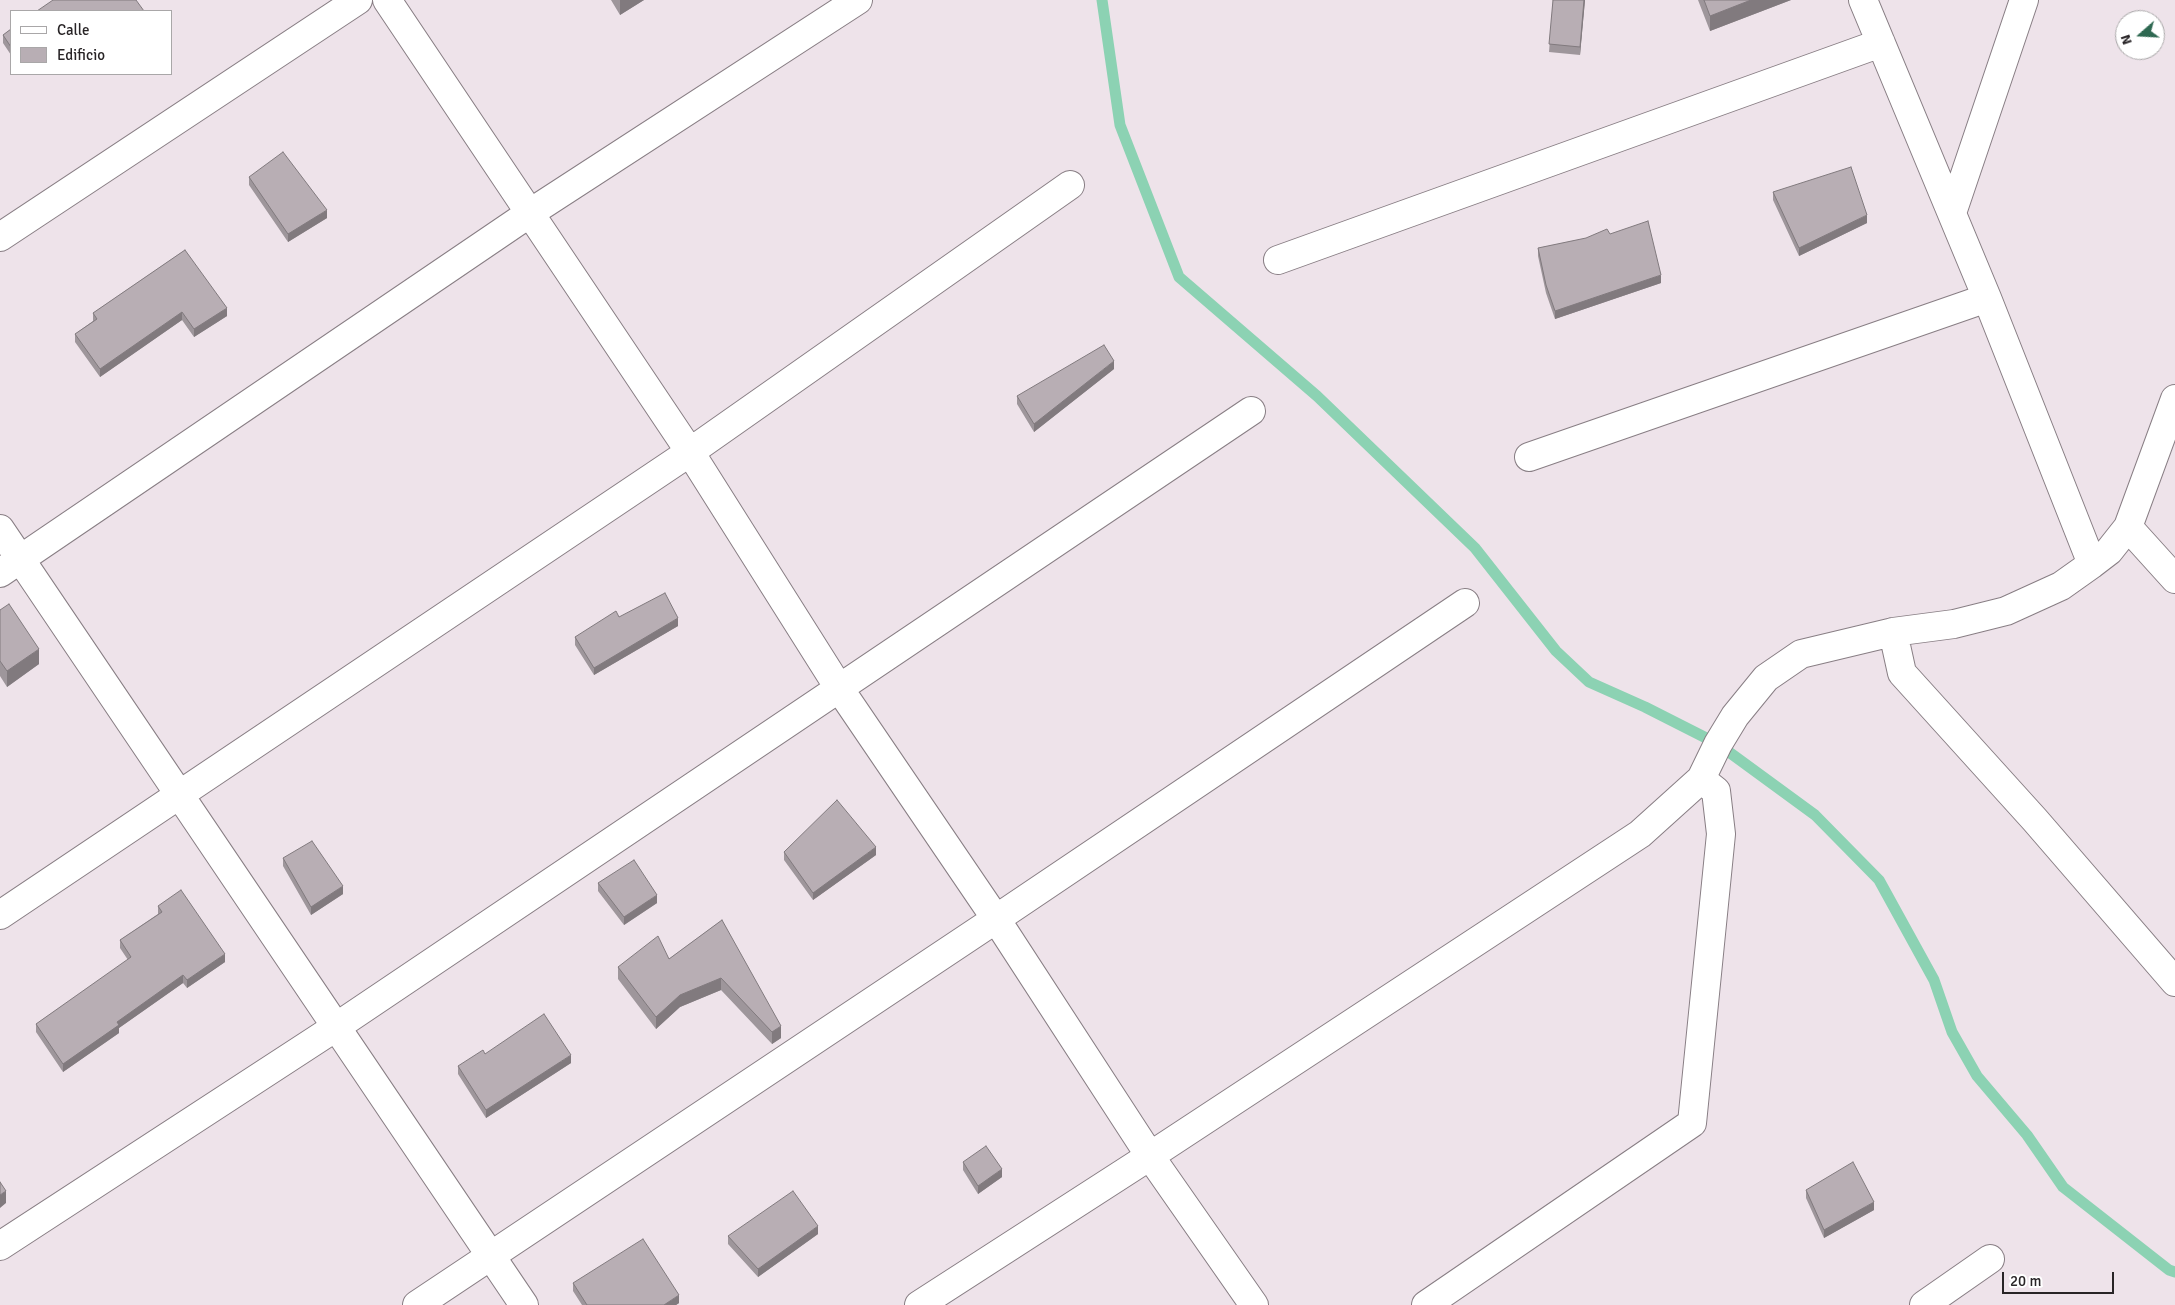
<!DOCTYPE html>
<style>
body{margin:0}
#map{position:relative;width:2175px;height:1305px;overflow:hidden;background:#eee3ea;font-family:Signika,sans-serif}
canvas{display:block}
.legend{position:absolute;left:10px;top:10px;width:162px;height:65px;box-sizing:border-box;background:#fff;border:1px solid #a9a7a8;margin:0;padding:6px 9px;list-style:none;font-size:15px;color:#282426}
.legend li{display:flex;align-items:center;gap:10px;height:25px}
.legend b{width:25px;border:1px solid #a9a7a8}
.north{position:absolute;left:2115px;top:10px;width:50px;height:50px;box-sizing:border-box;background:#fff;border:1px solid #a9a7a8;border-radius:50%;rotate:251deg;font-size:14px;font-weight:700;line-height:20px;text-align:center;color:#282426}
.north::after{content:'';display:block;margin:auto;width:18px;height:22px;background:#2e6851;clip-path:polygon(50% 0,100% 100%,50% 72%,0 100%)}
.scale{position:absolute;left:2002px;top:1272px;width:112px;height:22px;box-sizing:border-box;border:2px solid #282426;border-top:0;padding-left:6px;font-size:15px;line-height:18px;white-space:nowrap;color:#282426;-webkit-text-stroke:4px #fff;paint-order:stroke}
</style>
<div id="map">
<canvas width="2175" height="1305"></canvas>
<ul class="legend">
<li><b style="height:6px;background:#fff"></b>Calle</li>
<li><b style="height:14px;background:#b8aeb4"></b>Edificio</li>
</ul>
<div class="north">N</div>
<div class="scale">20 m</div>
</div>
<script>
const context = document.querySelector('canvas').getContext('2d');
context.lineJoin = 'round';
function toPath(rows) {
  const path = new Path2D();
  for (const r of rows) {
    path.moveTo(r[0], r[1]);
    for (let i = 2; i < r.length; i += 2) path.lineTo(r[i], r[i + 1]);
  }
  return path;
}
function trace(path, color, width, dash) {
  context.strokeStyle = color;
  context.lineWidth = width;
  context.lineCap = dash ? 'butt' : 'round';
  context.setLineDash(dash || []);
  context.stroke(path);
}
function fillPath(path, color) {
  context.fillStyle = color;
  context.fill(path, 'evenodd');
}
const stream = toPath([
 [1102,0,1120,125,1179,277,1317,396,1475,548,1556,651,1589,682,1645,707,1718,744,1815,815,1879,880,1934,980,1952,1032,1977,1076,2027,1135,2063,1187,2169,1270,2175,1272]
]);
const minor = toPath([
 [387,0,690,452,839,688,996,919,1150,1156,1254,1305],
 [1863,0,1987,298,2092,564],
 [1952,213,2024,0],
 [0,237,358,0],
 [1278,260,1881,43],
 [1529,457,1987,298],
 [2128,527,2175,579],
 [0,529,524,1305],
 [0,573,530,213,858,0],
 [1893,632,1902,673,2035,820,2175,982],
 [0,915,690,452,1070,185],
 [0,1246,336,1027,1251,411],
 [417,1305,996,919,1465,603],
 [919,1305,1150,1156,1640,834,1701,779,1718,744,1735,716,1766,678,1801,654,1893,632,1954,624,2006,611,2061,586,2092,564,2109,551,2128,527,2175,399],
 [1426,1305,1692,1123,1721,834,1716,791,1701,779],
 [1924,1305,1990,1259]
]);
const wall = toPath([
 [611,0,644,0,620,15],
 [1553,0,1585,0,1580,55,1549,52],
 [1698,0,1791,0,1710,31],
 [11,29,11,55,3,43,3,35],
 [249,177,327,218,288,242,249,185],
 [1773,192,1867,223,1799,256,1773,200],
 [1610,234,1661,283,1555,319,1546,293,1538,256,1538,248],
 [185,250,227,316,194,337,182,320,100,377,75,342,75,334,93,321,93,313],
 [1114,369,1034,432,1017,404,1017,396],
 [0,610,39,664,7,687,0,676],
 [619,617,678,626,594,675,575,645,575,637],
 [784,852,876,855,813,900,784,860],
 [283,858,343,894,311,915,283,866],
 [598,883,657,903,624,925,598,891],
 [158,906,225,962,187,988,183,983,119,1028,119,1033,63,1072,36,1032,36,1024,128,960,120,948,120,940,158,914],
 [722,920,781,1038,772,1044,721,990,680,1007,656,1029,618,979,618,967,669,959],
 [485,1054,571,1063,486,1118,458,1074,458,1066],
 [963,1162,1002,1177,978,1194,963,1170],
 [1806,1190,1874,1210,1824,1238,1806,1198],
 [818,1234,758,1277,728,1244,728,1236],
 [573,1283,679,1303,676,1305,582,1305,573,1291]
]);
const shadedWall = toPath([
 [620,0,644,0,620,15],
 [1584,0,1585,0,1580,55,1580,47],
 [1751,0,1791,0,1710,31,1710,16],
 [327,210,327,218,288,242,288,234],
 [1867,215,1867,223,1799,256,1799,248],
 [1661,275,1661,283,1555,319,1555,311],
 [227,308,227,316,194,337,194,329],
 [182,312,182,320,100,377,100,369],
 [1114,361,1114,369,1034,432,1034,424],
 [678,618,678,626,594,675,594,668],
 [39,649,39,664,7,687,7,671],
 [876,847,876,855,813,900,813,893],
 [343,886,343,894,311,915,311,907],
 [657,895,657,903,624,925,624,917],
 [225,954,225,962,187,988,187,980],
 [183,975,183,983,119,1028,119,1033,63,1072,63,1064,117,1022],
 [721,978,721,990,680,1007,656,1029,656,1017,680,995],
 [781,1026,781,1038,772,1044,772,1032],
 [571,1055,571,1063,486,1118,486,1110],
 [1002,1169,1002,1177,978,1194,978,1186],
 [6,1191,6,1203,0,1208,0,1195],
 [1874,1202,1874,1210,1824,1238,1824,1230],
 [818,1226,818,1234,758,1277,758,1269],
 [679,1295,679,1303,676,1305,664,1305]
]);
const building = toPath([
 [53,0,136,0,144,11,37,11,53,0],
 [1553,0,1584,0,1580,47,1549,44,1553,0],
 [1704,0,1751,0,1710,16,1704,0],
 [11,29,11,47,3,35,11,29],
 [283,152,327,210,288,234,249,177,283,152],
 [1851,167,1867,215,1799,248,1773,192,1851,167],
 [1648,221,1661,275,1555,311,1546,285,1538,248,1586,238,1607,229,1610,234,1648,221],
 [185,250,227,308,194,329,182,312,100,369,75,334,97,319,93,313,185,250],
 [1104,345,1114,361,1034,424,1017,396,1104,345],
 [665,593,678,618,594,668,575,637,616,611,619,617,665,593],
 [9,604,39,649,7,671,0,661,0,610,9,604],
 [837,800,876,847,813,893,784,852,837,800],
 [312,841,343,886,311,907,283,858,312,841],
 [634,860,657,895,624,917,598,883,634,860],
 [181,890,225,954,187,980,183,975,117,1022,119,1025,63,1064,36,1024,131,957,120,940,162,912,158,906,181,890],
 [722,920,781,1026,772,1032,721,978,680,995,656,1017,618,967,658,936,669,959,722,920],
 [544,1014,571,1055,486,1110,458,1066,483,1050,485,1054,544,1014],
 [986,1146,1002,1169,978,1186,963,1162,986,1146],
 [1853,1162,1874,1202,1824,1230,1806,1190,1853,1162],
 [0,1182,6,1191,0,1195,0,1182],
 [793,1191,818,1226,758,1269,728,1236,793,1191],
 [643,1239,679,1295,664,1305,587,1305,573,1283,643,1239]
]);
trace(stream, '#8cd2b3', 11);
trace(minor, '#887e84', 30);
trace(minor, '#fff', 28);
fillPath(wall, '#9e969b');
fillPath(shadedWall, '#817a7e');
fillPath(building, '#b8aeb4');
trace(building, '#817a7e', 1);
</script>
